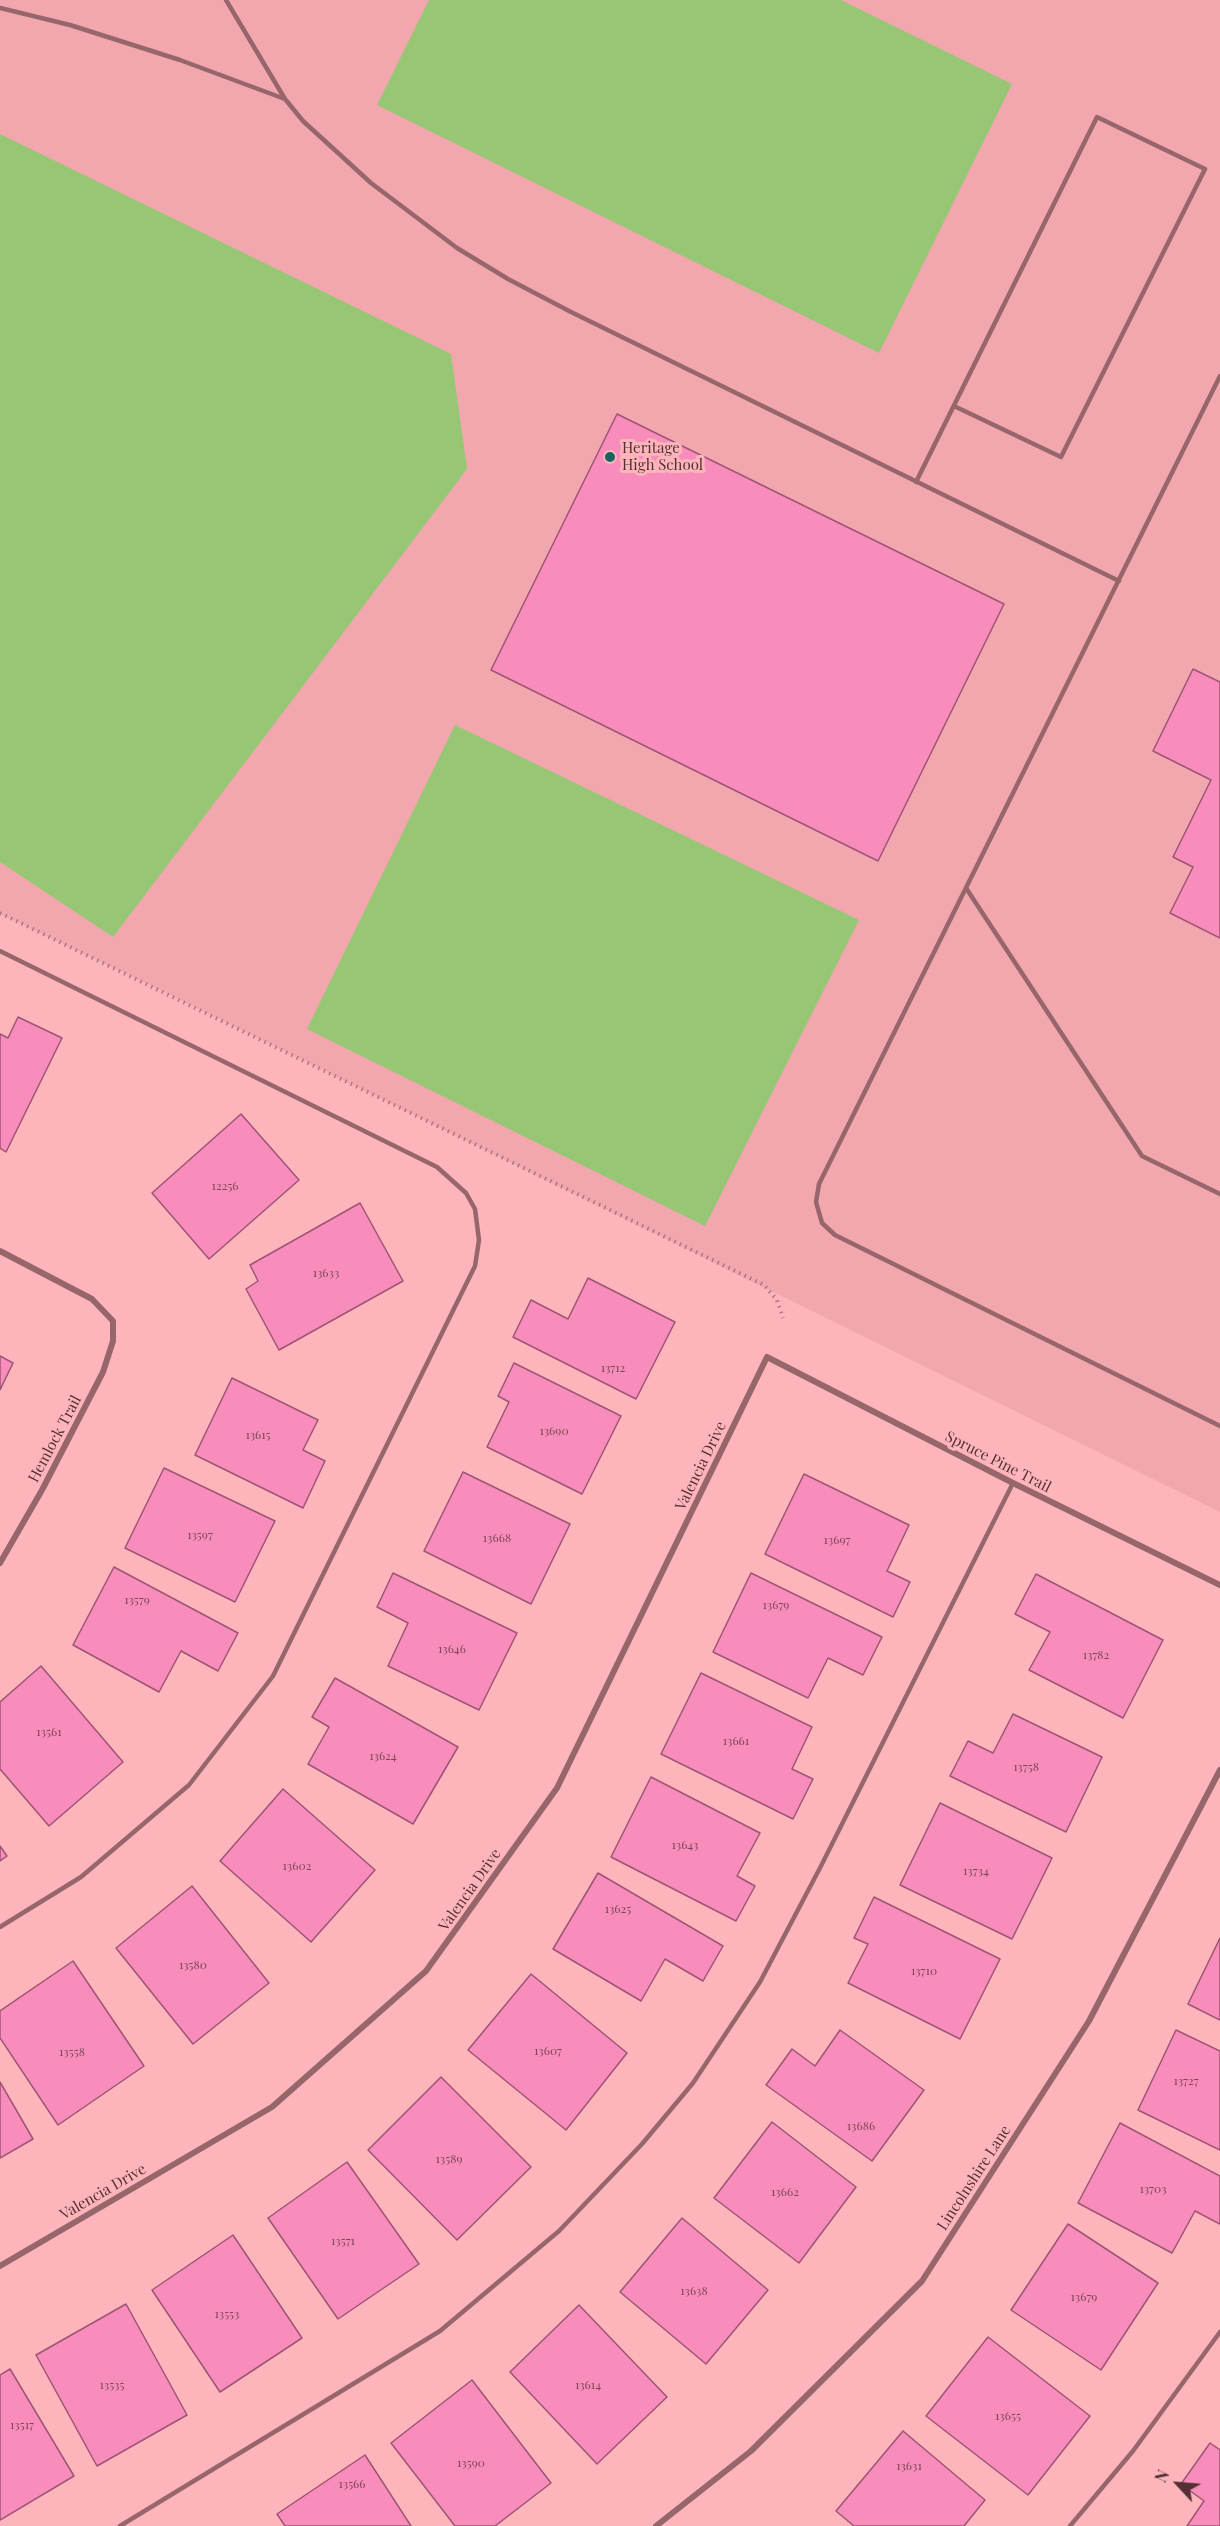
<!DOCTYPE html>
<style>
body{margin:0}
#map{position:relative;width:1220px;height:2526px;overflow:hidden;background:#fdb5bb;font-family:"Playfair Display",serif}
canvas{display:block}
.north{position:absolute;left:1148px;top:2454px;width:60px;height:60px;-webkit-text-stroke:4px #fdb5bb;paint-order:stroke;rotate:296deg;font-size:16px;font-weight:700;line-height:24px;text-align:center;color:#543034}
.north::after{content:'';display:block;margin:auto;width:21px;height:27px;background:#543034;clip-path:polygon(50% 0,100% 100%,50% 72%,0 100%)}
</style>
<div id="map">
<canvas width="1220" height="2526"></canvas>
<div class="north">N</div>
</div>
<script>
const context = document.querySelector('canvas').getContext('2d');
context.lineJoin = 'round';
function fillPath(path, color) {
  context.fillStyle = color;
  context.fill(path, 'evenodd');
}
function toPath(rows) {
  const path = new Path2D();
  for (const r of rows) {
    path.moveTo(r[0], r[1]);
    for (let i = 2; i < r.length; i += 2) path.lineTo(r[i], r[i + 1]);
  }
  return path;
}
function trace(path, color, width, dash) {
  context.strokeStyle = color;
  context.lineWidth = width;
  context.lineCap = dash ? 'butt' : 'round';
  context.setLineDash(dash || []);
  context.stroke(path);
}
function write(font, color, halo, rows, align = 'center') {
  context.font = font + ' "Playfair Display",serif';
  context.lineWidth = 6;
  context.setLineDash([]);
  context.textBaseline = 'middle';
  context.strokeStyle = halo;
  context.fillStyle = color;
  for (const [text, x, y, turn = 0] of rows) {
    context.save();
    context.translate(x, y);
    context.rotate((+turn || 0) * Math.PI / 180);
    context.textAlign = isNaN(turn) ? turn : align;
    if (halo) context.strokeText(text, 0, 0);
    context.fillText(text, 0, 0);
    context.restore();
  }
}
const built = toPath([
 [0,0,1220,0,1220,1512,160,990,0,914]
]);
const green = toPath([
 [429,0,841,0,1012,84,879,353,377,105],
 [0,134,451,354,467,469,113,937,0,862],
 [455,725,859,920,705,1226,307,1029]
]);
const building = toPath([
 [617,414,1004,604,878,861,491,670,617,414],
 [1193,669,1220,682,1220,938,1170,913,1193,867,1173,857,1211,780,1153,751,1193,669],
 [18,1017,62,1038,6,1152,0,1148,0,1034,8,1038,18,1017],
 [241,1114,299,1180,209,1259,152,1193,241,1114],
 [360,1203,403,1281,279,1350,246,1289,258,1281,250,1265,360,1203],
 [588,1278,675,1322,636,1399,513,1337,531,1300,568,1319,588,1278],
 [0,1356,13,1363,0,1390,0,1356],
 [514,1363,621,1416,582,1494,487,1447,509,1402,498,1396,514,1363],
 [232,1378,318,1420,303,1450,325,1461,303,1508,195,1455,232,1378],
 [164,1468,275,1521,235,1602,125,1548,164,1468],
 [463,1472,570,1524,531,1604,424,1551,463,1472],
 [804,1474,909,1525,887,1571,910,1582,893,1617,765,1554,804,1474],
 [114,1567,238,1633,218,1671,181,1651,159,1692,73,1645,114,1567],
 [393,1573,517,1633,479,1710,388,1666,408,1623,377,1607,393,1573],
 [751,1573,882,1637,863,1675,828,1658,808,1698,713,1652,751,1573],
 [1036,1574,1163,1640,1123,1718,1029,1670,1050,1632,1015,1614,1036,1574],
 [41,1666,123,1762,49,1826,0,1769,0,1702,41,1666],
 [701,1673,812,1727,792,1769,813,1779,793,1819,661,1754,701,1673],
 [335,1678,458,1747,413,1824,308,1764,329,1727,312,1717,335,1678],
 [1013,1714,1102,1757,1066,1832,950,1776,968,1741,993,1753,1013,1714],
 [651,1777,760,1833,737,1876,755,1886,736,1921,611,1857,651,1777],
 [283,1789,375,1870,311,1942,220,1861,283,1789],
 [940,1803,1052,1858,1012,1939,900,1885,940,1803],
 [0,1846,7,1856,0,1861,0,1846],
 [598,1873,723,1946,703,1981,665,1959,641,2001,553,1949,598,1873],
 [192,1886,269,1983,193,2044,116,1948,192,1886],
 [874,1897,1000,1959,960,2039,848,1983,868,1944,854,1938,874,1897],
 [1220,1938,1220,2020,1188,2004,1220,1938],
 [73,1961,144,2066,58,2125,0,2038,0,2011,73,1961],
 [531,1974,627,2053,566,2130,468,2050,531,1974],
 [840,2030,924,2090,872,2161,766,2085,792,2049,815,2066,840,2030],
 [1176,2030,1220,2051,1220,2150,1138,2110,1176,2030],
 [441,2077,531,2167,457,2240,368,2150,441,2077],
 [0,2082,33,2139,0,2158,0,2082],
 [772,2122,856,2187,799,2263,714,2198,772,2122],
 [1120,2123,1220,2176,1220,2224,1195,2211,1172,2253,1078,2203,1120,2123],
 [347,2162,419,2264,338,2319,268,2218,347,2162],
 [682,2218,768,2290,706,2364,620,2292,682,2218],
 [1068,2224,1158,2283,1101,2370,1011,2310,1068,2224],
 [233,2235,302,2338,220,2392,152,2290,233,2235],
 [126,2304,187,2415,97,2466,36,2355,126,2304],
 [579,2305,667,2397,597,2464,510,2372,579,2305],
 [988,2337,1090,2416,1028,2495,926,2416,988,2337],
 [10,2369,74,2476,0,2520,0,2375,10,2369],
 [472,2380,551,2483,495,2526,455,2526,391,2443,472,2380],
 [903,2431,985,2500,964,2526,854,2526,836,2511,903,2431],
 [1210,2443,1220,2450,1220,2526,1187,2526,1204,2501,1181,2484,1210,2443],
 [365,2455,411,2526,285,2526,277,2514,365,2455]
]);
const path = toPath([
 [0,913,764,1285,777,1300,783,1318]
]);
const lane = toPath([
 [226,0,285,99,303,121,371,183,457,248,508,279,571,312,1119,581],
 [0,8,70,25,180,60,285,99],
 [1220,376,819,1184,816,1202,822,1223,835,1235,1220,1426],
 [916,482,1097,117,1205,169,1061,457,954,406],
 [966,888,1142,1156,1220,1194],
 [0,951,437,1167,466,1193,475,1209,479,1240,475,1266,273,1676,189,1785,81,1877,0,1927],
 [120,2526,440,2331,559,2231,642,2144,693,2083,760,1982,821,1866,1013,1483],
 [1070,2526,1133,2451,1220,2332]
]);
const street = toPath([
 [0,1251,92,1299,113,1321,113,1341,103,1372,42,1490,0,1563],
 [0,2266,272,2107,426,1971,557,1788,767,1357,1013,1483,1220,1585],
 [656,2526,751,2451,922,2281,1089,2021,1220,1770]
]);
const markers = [
 [610,457,6,"#166563"]
];
const numberNames = [
 ["12256",225,1186],
 ["13633",326,1273],
 ["13712",613,1368],
 ["13690",554,1431],
 ["13615",258,1435],
 ["13597",200,1535],
 ["13668",497,1538],
 ["13697",837,1540],
 ["13579",137,1600],
 ["13679",776,1605],
 ["13646",452,1649],
 ["13782",1096,1655],
 ["13561",49,1732],
 ["13661",736,1741],
 ["13624",383,1756],
 ["13758",1026,1767],
 ["13643",685,1845],
 ["13602",297,1866],
 ["13734",976,1871],
 ["13625",618,1909],
 ["13580",193,1965],
 ["13710",924,1971],
 ["13607",548,2051],
 ["13558",72,2052],
 ["13727",1186,2081],
 ["13686",861,2126],
 ["13589",449,2159],
 ["13703",1153,2189],
 ["13662",785,2192],
 ["13571",343,2241],
 ["13638",694,2291],
 ["13679",1084,2297],
 ["13553",227,2314],
 ["13535",112,2385],
 ["13614",588,2385],
 ["13655",1008,2416],
 ["13517",22,2425],
 ["13590",471,2463],
 ["13631",909,2466],
 ["13566",352,2484]
];
const poiNames = [
 ["Heritage",622,448],
 ["High School",622,465]
];
const streetNames = [
 ["Hemlock Trail",55,1439,-62],
 ["Spruce Pine Trail",998,1462,27],
 ["Valencia Drive",701,1466,-64],
 ["Valencia Drive",470,1890,-55],
 ["Lincolnshire Lane",974,2178,-57],
 ["Valencia Drive",103,2192,-30]
];
fillPath(built, '#f2a6ad');
fillPath(green, '#97c774');
fillPath(building, '#f88cbb');
trace(building, '#9e5475', 1.5);
trace(path, '#ae777c', 4, [1.5, 4.5]);
trace(lane, '#97666a', 4.5);
trace(street, '#97666a', 6);
for (const [x, y, r, color] of markers) {
  const dot = new Path2D();
  dot.arc(x, y, r, 0, 2 * Math.PI);
  context.fillStyle = color;
  context.fill(dot);
  trace(dot, '#fdb5bb', 2);
}
write('12px', '#7d4756', null, numberNames);
write('15px', '#543034', '#fdb5bb', poiNames, 'left');
write('15px', '#543034', '#fdb5bb', streetNames);
</script>
